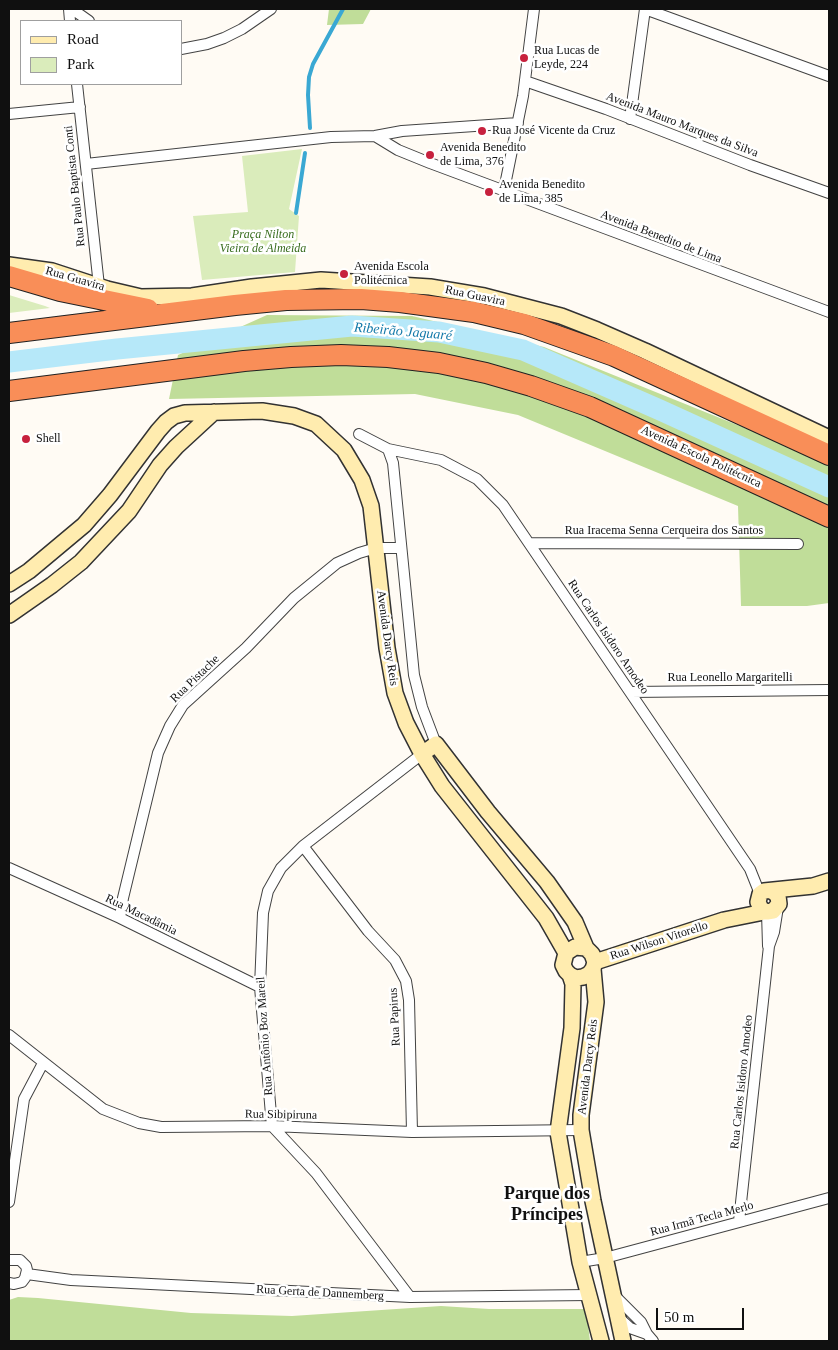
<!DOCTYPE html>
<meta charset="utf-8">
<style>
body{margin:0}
#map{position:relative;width:838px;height:1350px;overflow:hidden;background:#fffbf4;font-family:"Times New Roman",serif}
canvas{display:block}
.frame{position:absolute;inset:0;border:10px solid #101010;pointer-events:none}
.legend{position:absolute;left:20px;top:20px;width:162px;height:65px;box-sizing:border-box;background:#fff;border:1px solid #9f9f9f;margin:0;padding:6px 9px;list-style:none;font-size:15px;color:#101010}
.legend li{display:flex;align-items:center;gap:10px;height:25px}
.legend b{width:25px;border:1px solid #9f9f9f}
.scale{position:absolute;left:656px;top:1308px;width:88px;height:22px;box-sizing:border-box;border:2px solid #101010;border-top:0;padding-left:6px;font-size:15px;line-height:18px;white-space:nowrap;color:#101010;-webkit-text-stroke:4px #fff;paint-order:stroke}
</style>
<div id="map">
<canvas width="838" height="1350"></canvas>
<div class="frame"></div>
<ul class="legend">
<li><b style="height:6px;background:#ffecaf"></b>Road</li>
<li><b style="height:14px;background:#daecbb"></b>Park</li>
</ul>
<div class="scale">50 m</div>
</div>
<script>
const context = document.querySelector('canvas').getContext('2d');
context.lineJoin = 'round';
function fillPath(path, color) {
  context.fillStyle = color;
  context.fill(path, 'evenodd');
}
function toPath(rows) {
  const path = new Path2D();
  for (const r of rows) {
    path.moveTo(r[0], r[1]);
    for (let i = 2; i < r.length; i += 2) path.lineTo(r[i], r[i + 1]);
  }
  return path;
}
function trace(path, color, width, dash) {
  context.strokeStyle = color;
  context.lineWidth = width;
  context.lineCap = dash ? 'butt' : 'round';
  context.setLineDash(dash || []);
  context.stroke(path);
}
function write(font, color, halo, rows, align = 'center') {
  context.font = font + ' "Times New Roman",serif';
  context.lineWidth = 5;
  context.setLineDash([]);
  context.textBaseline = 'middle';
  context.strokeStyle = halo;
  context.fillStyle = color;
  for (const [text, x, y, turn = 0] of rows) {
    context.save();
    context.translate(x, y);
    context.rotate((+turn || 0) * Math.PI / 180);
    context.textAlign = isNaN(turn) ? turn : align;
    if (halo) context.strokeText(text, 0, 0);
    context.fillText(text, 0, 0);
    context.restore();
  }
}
const green = toPath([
 [302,149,289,209,299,216,295,272,202,280,193,216,248,212,242,156],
 [9,295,45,306,50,308,9,313]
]);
const forest = toPath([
 [329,9,371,9,363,24,327,25],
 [267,315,412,316,544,347,777,441,829,466,829,603,807,606,741,606,738,506,518,415,415,394,169,399,178,355],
 [18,1297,38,1298,191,1313,292,1316,441,1306,489,1309,586,1309,590,1341,9,1341,9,1300]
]);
const stream = toPath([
 [310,128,308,95,309,77,313,64,343,9],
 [296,213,305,153]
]);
const river = toPath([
 [9,362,117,349,352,326,439,332,523,350,660,410,829,487]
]);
const street = toPath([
 [69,9,70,21],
 [72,9,89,21],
 [645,9,829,76],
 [181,49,207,44,224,38,242,29,271,9],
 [525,81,606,109,750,165,829,193],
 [77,84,99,286],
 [9,114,80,107],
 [630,119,645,9],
 [375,136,398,150,430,163,829,312],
 [86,164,331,137,375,136,402,131,518,123],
 [504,190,523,96,534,9],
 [359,434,388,449,393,463,414,675,422,707,436,744],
 [388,449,441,460,477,479,503,505,750,869,760,894],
 [529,543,798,544],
 [630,692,829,690],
 [303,846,368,931,395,960,406,981,409,1000,412,1132],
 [9,868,120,918,260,987],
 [767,912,768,946],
 [120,918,123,898,158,753,170,726,183,705,246,648,294,598,337,563,359,553,376,548,401,548],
 [9,1035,103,1109,139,1123,161,1127,272,1126,412,1132,581,1130],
 [9,1202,24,1099,43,1063],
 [739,1221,769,946,774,932,778,907],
 [9,1260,20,1260,26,1266,27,1270,25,1278,22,1282,14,1284,9,1283],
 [580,1262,605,1258,829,1198],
 [27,1274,71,1280,410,1297,589,1295],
 [613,1294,641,1322,647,1334,653,1341],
 [410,1297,316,1173,272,1126,260,987,263,913,268,891,281,868,303,846,422,754],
 [618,1317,630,1328,647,1334]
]);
const secondary = toPath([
 [9,265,52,271,107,289,141,297,192,296,252,287,321,280,430,287,484,296,561,316,597,330,645,351,829,438],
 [9,584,29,571,84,525,110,495,158,431,166,422,174,416,185,413,262,411,294,416,316,424,344,450,362,480,371,506,387,648,395,693,406,723,422,754,442,786,546,918,566,953],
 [9,615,52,585,81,562,129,511,160,465,176,447,214,412],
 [422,754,436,744,488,812,547,882,575,922,586,948],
 [772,891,778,896,779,904,773,911,767,912,761,909,758,902,760,894,764,891,813,886,829,881],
 [595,962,724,920,764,912],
 [593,969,589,974,583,977,576,978,570,975,566,971,563,965,566,953,575,947,586,948,592,954,595,962,593,969,596,1002,581,1115,581,1130,593,1201,623,1341],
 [570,975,573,984,572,1028,558,1132,580,1262,601,1341]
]);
const highway = toPath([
 [9,276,60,291,148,309],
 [9,333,235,305,286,300,361,299,400,302,474,312,524,324,614,356,829,455],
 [9,391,244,361,291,357,341,355,388,357,439,363,486,373,531,386,590,407,829,517]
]);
const markers = [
 [524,58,5,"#c7213d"],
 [482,131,5,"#c7213d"],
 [430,155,5,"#c7213d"],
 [489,192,5,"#c7213d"],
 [344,274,5,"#c7213d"],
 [26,439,5,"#c7213d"]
];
const poiNames = [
 ["Rua Lucas de",534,51],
 ["Leyde, 224",534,65],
 ["Rua José Vicente da Cruz",492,131],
 ["Avenida Benedito",440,148],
 ["de Lima, 376",440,162],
 ["Avenida Benedito",499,185],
 ["de Lima, 385",499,199],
 ["Avenida Escola",354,267],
 ["Politécnica",354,281],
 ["Shell",36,439]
];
const streetNames = [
 ["Avenida Mauro Marques da Silva",682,125,21],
 ["Rua Paulo Baptista Conti",75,186,-96],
 ["Avenida Benedito de Lima",661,237,21],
 ["Rua Guavira",75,279,16],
 ["Rua Guavira",475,296,12],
 ["Avenida Escola Politécnica",701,457,25],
 ["Rua Iracema Senna Cerqueira dos Santos",664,531],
 ["Rua Carlos Isidoro Amodeo",608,637,56],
 ["Avenida Darcy Reis",387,638,82],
 ["Rua Leonello Margaritelli",730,678],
 ["Rua Pistache",195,679,-44],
 ["Rua Macadâmia",141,915,26],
 ["Rua Wilson Vitorello",659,941,-18],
 ["Rua Papirus",395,1017,-93],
 ["Rua Antônio Boz Mareil",265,1036,-94],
 ["Avenida Darcy Reis",588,1067,-83],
 ["Rua Carlos Isidoro Amodeo",742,1082,-84],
 ["Rua Sibipiruna",281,1115,1],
 ["Rua Irmã Tecla Merlo",702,1219,-15],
 ["Rua Gerta de Dannemberg",320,1293,3]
];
const parkNames = [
 ["Praça Nilton",263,235],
 ["Vieira de Almeida",263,249]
];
const waterNames = [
 ["Ribeirão Jaguaré",403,332,5]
];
const districtNames = [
 ["Parque dos",547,1194],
 ["Príncipes",547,1215]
];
fillPath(green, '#daecbb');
fillPath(forest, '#c0dd99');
trace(stream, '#3aa8d3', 4);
trace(river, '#b6e8f9', 21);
trace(street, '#434343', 12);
trace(secondary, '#323232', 18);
trace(highway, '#212121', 22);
trace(street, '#fff', 10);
trace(secondary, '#ffecaf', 15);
trace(highway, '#f98e58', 20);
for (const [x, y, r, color] of markers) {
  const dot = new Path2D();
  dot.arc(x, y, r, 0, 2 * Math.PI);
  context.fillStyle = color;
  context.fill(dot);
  trace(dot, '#fff', 2);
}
write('12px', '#101010', '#fff', poiNames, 'left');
write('12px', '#101010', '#fff', streetNames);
write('italic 12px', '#376c1d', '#fff', parkNames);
write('italic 14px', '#1379a9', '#fff', waterNames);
write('bold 18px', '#101010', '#fff', districtNames);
</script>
